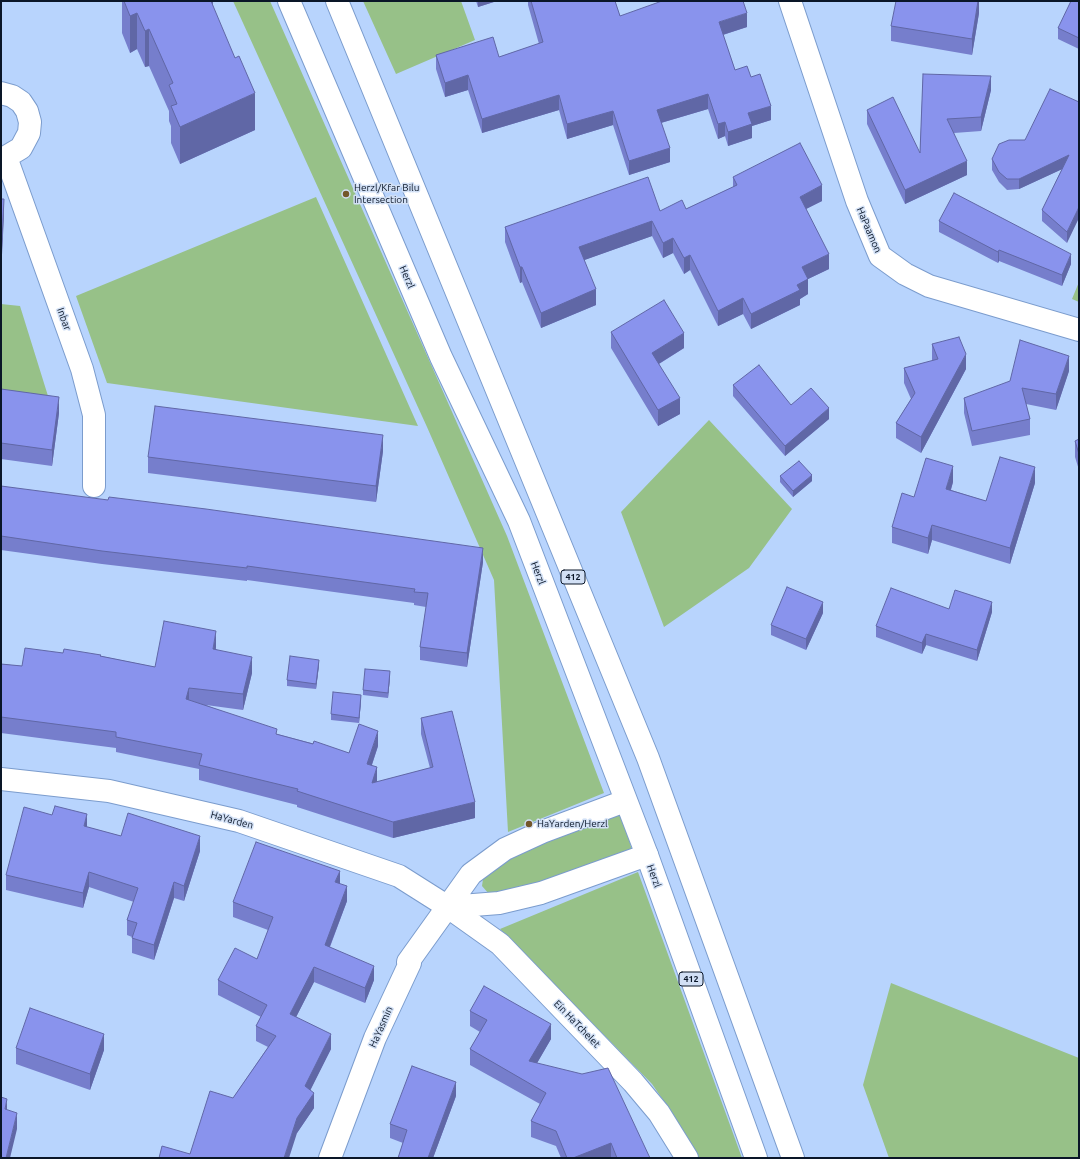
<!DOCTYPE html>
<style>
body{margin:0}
#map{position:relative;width:1080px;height:1159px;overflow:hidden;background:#b8d4fd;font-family:Ubuntu,sans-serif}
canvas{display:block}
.frame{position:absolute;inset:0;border:2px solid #0a1628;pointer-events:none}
</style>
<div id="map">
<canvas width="1080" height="1159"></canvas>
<div class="frame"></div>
</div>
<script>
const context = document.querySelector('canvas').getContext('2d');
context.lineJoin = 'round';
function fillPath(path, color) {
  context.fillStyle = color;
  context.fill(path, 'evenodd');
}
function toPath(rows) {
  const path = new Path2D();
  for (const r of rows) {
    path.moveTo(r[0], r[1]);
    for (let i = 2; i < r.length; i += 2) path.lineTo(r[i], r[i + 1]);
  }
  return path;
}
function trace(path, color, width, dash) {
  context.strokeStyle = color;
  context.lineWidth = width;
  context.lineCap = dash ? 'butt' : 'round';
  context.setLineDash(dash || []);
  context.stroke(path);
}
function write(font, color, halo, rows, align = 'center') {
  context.font = font + ' Ubuntu,sans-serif';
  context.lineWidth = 3;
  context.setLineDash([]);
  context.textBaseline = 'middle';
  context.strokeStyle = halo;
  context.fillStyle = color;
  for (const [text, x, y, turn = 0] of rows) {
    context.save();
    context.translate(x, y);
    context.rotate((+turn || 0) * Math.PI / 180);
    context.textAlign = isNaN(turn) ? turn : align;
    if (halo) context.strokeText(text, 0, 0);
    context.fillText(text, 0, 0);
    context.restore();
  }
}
const green = toPath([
 [233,1,270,1,507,536,604,793,508,832,494,580,427,427],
 [363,1,461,1,475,40,396,74],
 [316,197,418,426,107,383,76,296],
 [1079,282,1079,302,1072,299],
 [1,304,20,306,48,396,1,390],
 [709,420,792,509,749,568,664,627,621,512],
 [620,808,633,854,532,889,489,894,482,886,484,872,494,864],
 [638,872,742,1158,696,1158,670,1110,652,1084,500,929],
 [891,983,1079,1058,1079,1158,889,1158,863,1085]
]);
const minor = toPath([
 [790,1,857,201,880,256,905,274,929,286,1079,330],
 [1,93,12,96,21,102,27,111,30,122,29,133,21,148,6,157,1,158],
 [6,157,82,369,94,415,94,486],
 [1,779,109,791,239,821,399,876,448,907,500,944,633,1082,659,1113,687,1158],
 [448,907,499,903,541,893,647,855],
 [330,1158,375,1038,410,963,408,962,471,874,505,849,542,832,625,801]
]);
const primary = toPath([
 [289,1,441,357,519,521,647,855,756,1158],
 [337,1,648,758,793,1158]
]);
const wall = toPath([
 [122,1,213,1,213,8,255,130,180,164,171,143,171,126,169,121,169,111,149,66,145,67,137,49,130,53,122,33],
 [476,1,497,1,478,7],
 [528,1,615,1,620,16,747,27,723,35,735,70,751,77,771,120,752,126,752,138,728,146,725,136,718,139,708,109,661,123,670,162,629,175,613,125,567,139,559,110,482,133,468,90,445,97,436,69,436,55,499,57,539,44,528,5],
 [979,1,979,13,972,55,891,41,891,26],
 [1079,2,1079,49,1058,39,1058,28],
 [923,74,991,90,981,131,954,133,967,175,905,204,867,124,867,110,920,153],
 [1079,102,1067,243,1042,221,1042,210,1062,169,1019,189,1007,190,999,182,992,170,992,159,1025,140],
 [733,177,822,201,806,209,829,269,808,279,808,294,800,299,800,305,751,329,743,314,718,326,690,270,684,274,673,253,663,258,652,236,584,260,596,305,541,328,522,282,520,283,505,242,505,227,660,211,686,209,733,187],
 [939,221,1071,264,1062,286,999,261,998,263,939,232],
 [611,332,684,348,659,364,680,414,658,426,611,348],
 [932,344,966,369,921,453,896,438,896,423,911,399,904,383,904,368,932,361],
 [1069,371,1056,410,1026,404,1030,419,1030,435,972,446,964,413,964,398],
 [733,385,791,405,829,419,785,456,733,396],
 [1,389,59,413,52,466,1,459],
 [1079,439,1079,470,1075,457,1075,441],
 [383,451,376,502,148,473,148,457],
 [780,476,812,481,793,497,780,482],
 [953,482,951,490,986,501,1035,483,1010,564,932,540,928,554,892,543,892,527,914,497],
 [1,486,483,562,467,667,420,660,420,647,426,607,414,605,414,603,247,580,247,581,102,564,1,550],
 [949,609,992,612,977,661,926,645,922,654,876,637,876,626],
 [823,613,806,650,771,635,771,625],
 [216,647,216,649,252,673,243,710,206,705,277,734,349,753,378,746,372,765,377,782,430,768,421,734,421,718,475,818,393,838,297,807,297,805,199,780,199,769,116,752,116,748,1,733,1,664,22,666,63,653,101,656,155,667],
 [319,665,316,689,287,686,287,680],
 [390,677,388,698,363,695,363,690],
 [361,701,359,723,331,720,331,714],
 [87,827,121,836,200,851,184,901,174,898,154,960,132,953,132,937,127,935,127,920,134,902,89,887,83,908,6,890,6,875],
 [340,884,347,901,330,947,374,980,365,1003,314,982,296,1017,331,1049,310,1090,314,1108,297,1133,190,1154,233,1098,268,1047,256,1041,256,1026,261,1017,218,995,218,980,257,959,268,930,233,917,233,902],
 [470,1011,551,1039,537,1063,650,1158,561,1158,556,1146,531,1137,531,1121,540,1104,470,1065,470,1049,480,1032,470,1026],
 [16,1048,104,1050,90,1090,16,1064],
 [456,1096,433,1158,398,1158,403,1143,390,1138,390,1124]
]);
const shadedWall = toPath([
 [210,1,213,1,213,35],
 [478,1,497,1,478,7],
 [978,1,979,1,979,13,972,55,972,39],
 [137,13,137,49,130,53,130,16],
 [747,13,747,27,719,36,719,22],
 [149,29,149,66,145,67,145,31],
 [468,75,468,90,445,97,445,83],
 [991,76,991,90,981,131,981,117],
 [255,93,255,130,180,164,180,127],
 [708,94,708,109,657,124,657,110],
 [559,95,559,110,482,133,482,119],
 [771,106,771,120,752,126,752,138,728,146,728,132,748,113],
 [613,111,613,125,567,139,567,124],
 [725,122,725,136,718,139,718,124],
 [670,148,670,162,629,175,629,161],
 [1069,155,1069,166,1019,189,1019,179],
 [967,161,967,175,905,204,905,190],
 [822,185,822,201,800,212,800,197],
 [4,199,4,215,1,275,1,259],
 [1079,207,1079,218,1067,243,1067,232],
 [652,221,652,236,579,262,579,247],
 [673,238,673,253,663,258,663,243],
 [999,250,999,261,998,263,998,252],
 [829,254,829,269,808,279,808,294,800,299,800,305,751,329,751,314,797,285,802,267],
 [1071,254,1071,264,1062,286,1062,275],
 [690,255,690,270,684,274,684,258],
 [520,267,522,267,522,282,520,283],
 [596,289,596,305,541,328,541,313],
 [743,298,743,314,718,326,718,311],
 [684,333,684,348,652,368,652,353],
 [966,354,966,369,921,453,921,437],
 [1069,356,1069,371,1056,410,1056,394],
 [59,397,59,413,52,466,52,450],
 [680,398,680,414,658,426,658,410],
 [829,408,829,419,785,456,785,446],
 [383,435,383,451,376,502,376,486],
 [953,466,953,482,946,505,946,489],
 [1035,467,1035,483,1010,564,1010,548],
 [812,475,812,481,793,497,793,491],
 [932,525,932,540,928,554,928,538],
 [483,548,483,562,467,667,467,653],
 [823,602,823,613,806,650,806,639],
 [992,602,992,612,977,661,977,650],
 [216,631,216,647,213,664,213,649],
 [926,634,926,645,922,654,922,643],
 [252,657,252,673,243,710,243,694],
 [319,660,319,665,316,689,316,684],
 [390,671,390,677,388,698,388,693],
 [189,688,189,703,186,699],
 [361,695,361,701,359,723,359,718],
 [378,731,378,746,367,779,367,764],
 [377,767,377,782,372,783],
 [475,802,475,818,393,838,393,822],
 [87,814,87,829,84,826],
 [200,836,200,851,184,901,184,886],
 [340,871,340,885,335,882],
 [89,872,89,887,83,908,83,893],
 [174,882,174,898,154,960,154,945],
 [347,886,347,901,325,959,325,945],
 [374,966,374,980,365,1003,365,988],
 [314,967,314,982,290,1029,290,1014],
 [551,1024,551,1039,529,1077,529,1061],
 [104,1034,104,1050,90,1090,90,1074],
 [331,1034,331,1049,305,1101,305,1086],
 [456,1082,456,1096,433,1158,428,1158],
 [314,1093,314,1108,297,1133,289,1158,284,1158,297,1118],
 [7,1099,7,1114,5,1109],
 [17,1113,17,1129,10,1158,6,1158],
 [611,1143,611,1158,573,1158]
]);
const building = toPath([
 [124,1,211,1,235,58,239,56,255,93,180,127,171,106,177,104,169,85,173,83,149,29,145,31,137,13,130,16,124,1],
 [531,1,615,1,620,16,662,1,743,1,747,13,719,22,735,70,747,66,751,77,760,74,771,106,748,113,752,124,728,132,725,122,718,124,708,94,657,110,670,148,629,161,613,111,567,124,559,95,482,119,468,75,445,83,436,55,493,37,499,57,543,42,531,1],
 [896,1,978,1,972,39,891,26,896,1],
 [1071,1,1076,1,1079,2,1079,38,1058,28,1071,1],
 [923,74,991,76,981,117,947,119,967,161,905,190,867,110,893,97,920,153,923,74],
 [1050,89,1079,102,1079,207,1067,232,1042,210,1069,155,1019,179,1007,179,999,172,992,159,999,144,1009,140,1025,140,1050,89],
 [800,143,822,185,800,197,829,254,802,267,808,279,797,285,800,290,751,314,743,298,718,311,690,255,684,258,673,238,663,243,652,221,579,247,596,289,541,313,522,267,520,267,505,227,648,177,660,211,682,200,686,209,737,185,733,177,800,143],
 [954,193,1071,254,1062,275,999,250,998,252,939,221,954,193],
 [1,199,4,199,1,259,1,199],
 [664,300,684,333,652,353,680,398,658,410,611,332,664,300],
 [959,337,966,354,921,437,896,423,915,393,904,368,938,359,932,344,959,337],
 [1020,340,1069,356,1056,394,1022,388,1030,419,972,431,964,398,1010,381,1020,340],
 [759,365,791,405,811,388,829,408,785,446,733,385,759,365],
 [1,389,59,397,52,450,1,443,1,389],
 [155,406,383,435,376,486,148,457,155,406],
 [1079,439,1079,454,1075,441,1079,439],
 [1000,457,1035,467,1010,548,932,525,928,538,892,527,902,493,914,497,926,458,953,466,946,489,986,501,1000,457],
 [799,461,812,475,793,491,780,476,799,461],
 [1,486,108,500,109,497,206,509,483,548,467,653,420,647,428,593,414,592,415,589,247,566,247,568,102,551,1,536,1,486],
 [787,587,823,602,806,639,771,625,787,587],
 [891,588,949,609,955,590,992,602,977,650,926,634,922,643,876,626,891,588],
 [164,621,216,631,213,649,252,657,243,694,189,688,186,699,277,729,276,734,313,744,314,741,349,753,359,724,378,731,367,764,377,767,372,783,433,767,421,718,452,711,475,802,393,822,297,791,298,789,199,765,202,754,116,737,116,732,1,717,1,664,22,666,25,648,63,653,64,649,101,655,100,656,155,667,164,621],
 [290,656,319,660,316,684,287,680,290,656],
 [365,669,390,671,388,693,363,690,365,669],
 [333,692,361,695,359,718,331,714,333,692],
 [55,806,87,814,84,826,121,836,128,813,200,836,184,886,174,882,154,945,132,938,137,923,127,920,138,888,89,872,83,893,6,875,24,807,52,815,55,806],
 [256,842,340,871,335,882,347,886,325,945,374,966,365,988,314,967,290,1014,331,1034,305,1086,314,1093,297,1118,284,1158,159,1158,162,1146,190,1154,210,1091,233,1098,276,1036,256,1026,267,1005,218,980,235,948,257,959,273,917,233,902,256,842],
 [484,986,551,1024,529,1061,582,1074,608,1068,650,1158,617,1158,611,1143,573,1158,567,1158,556,1131,531,1121,546,1093,470,1049,487,1020,470,1011,484,986],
 [30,1008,104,1034,90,1074,16,1048,30,1008],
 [412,1066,456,1082,428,1158,398,1158,407,1130,390,1124,412,1066],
 [1,1097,7,1099,5,1109,17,1113,6,1158,1,1158,1,1097]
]);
const markers = [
 [346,194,4,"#73572a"],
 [529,824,4,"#73572a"]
];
const shields = [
 [573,577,24],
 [691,979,24]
];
const shieldNames = [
 ["412",573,577],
 ["412",691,979]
];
const poiNames = [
 ["Herzl/Kfar Bilu",354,188],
 ["Intersection",354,200],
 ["HaYarden/Herzl",537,824]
];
const streetNames = [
 ["HaPaamon",869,230,67],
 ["Herzl",407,277,67],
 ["Inbar",64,319,70],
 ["Herzl",538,573,69],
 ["HaYarden",232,820,15],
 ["Herzl",654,876,70],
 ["Ein HaTchelet",577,1024,46],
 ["HaYasmin",381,1027,-66]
];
fillPath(green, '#97c188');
trace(minor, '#7b9ccd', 24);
trace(primary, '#7b9ccd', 24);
trace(minor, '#fff', 22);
trace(primary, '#fff', 22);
fillPath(wall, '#767ecc');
fillPath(shadedWall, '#6067a6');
fillPath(building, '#8993ed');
trace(building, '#6067a6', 1);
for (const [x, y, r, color] of markers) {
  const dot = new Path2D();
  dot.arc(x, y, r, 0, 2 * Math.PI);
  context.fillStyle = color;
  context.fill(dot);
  trace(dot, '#d2e0f5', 1.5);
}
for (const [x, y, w] of shields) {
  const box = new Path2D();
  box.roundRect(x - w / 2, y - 7, w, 14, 3);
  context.fillStyle = '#d2e0f5';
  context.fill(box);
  trace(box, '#0a1628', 1);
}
write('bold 9px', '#0a1628', null, shieldNames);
write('10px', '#0a1628', '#d2e0f5', poiNames, 'left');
write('10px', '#0a1628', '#d2e0f5', streetNames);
</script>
